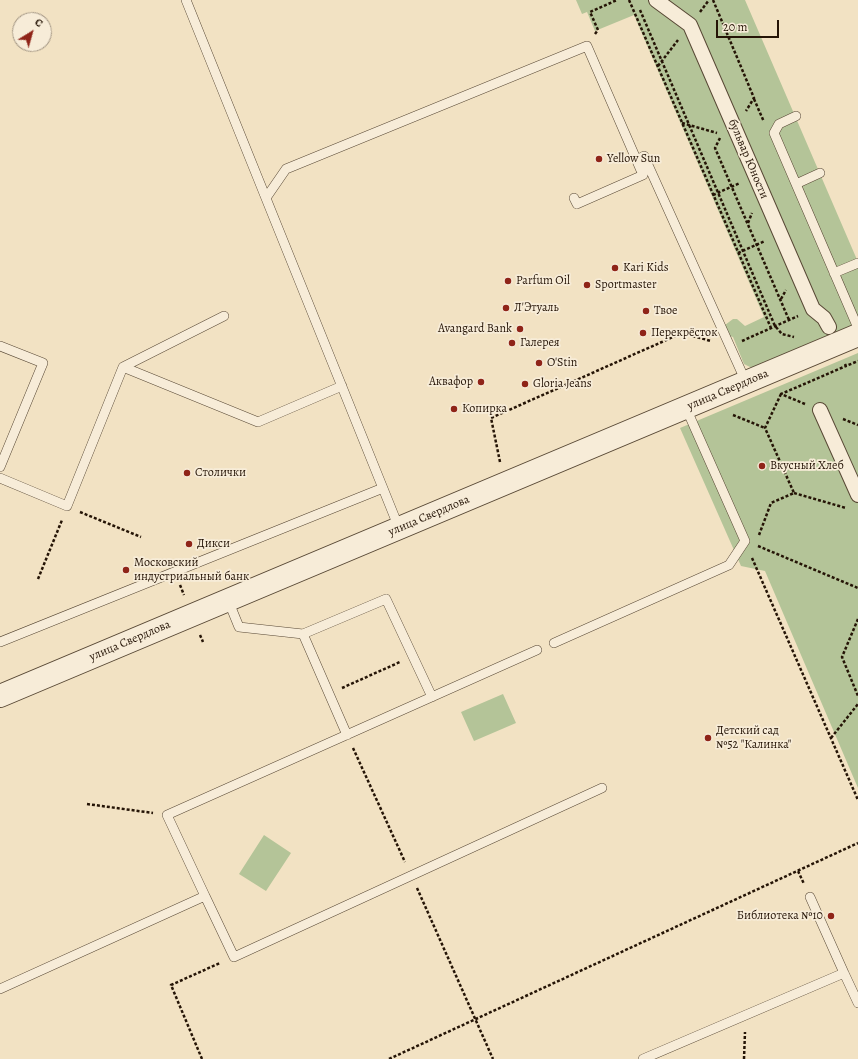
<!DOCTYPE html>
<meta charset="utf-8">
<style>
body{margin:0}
#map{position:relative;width:858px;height:1059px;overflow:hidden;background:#f2e2c3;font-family:Alegreya,serif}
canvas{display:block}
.north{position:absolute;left:12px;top:12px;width:40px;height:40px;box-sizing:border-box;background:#f7ecd8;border:1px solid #a39684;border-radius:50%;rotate:37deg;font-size:11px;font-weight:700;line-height:16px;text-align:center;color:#251406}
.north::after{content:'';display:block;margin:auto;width:14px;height:18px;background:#8f2418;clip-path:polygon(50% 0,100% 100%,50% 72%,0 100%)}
.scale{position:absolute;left:716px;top:20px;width:63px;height:18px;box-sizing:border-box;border:2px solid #251406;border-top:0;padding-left:5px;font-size:12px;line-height:14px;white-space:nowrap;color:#251406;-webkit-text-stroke:3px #f7ecd8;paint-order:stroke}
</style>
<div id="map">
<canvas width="858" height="1059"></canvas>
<div class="north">С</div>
<div class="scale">20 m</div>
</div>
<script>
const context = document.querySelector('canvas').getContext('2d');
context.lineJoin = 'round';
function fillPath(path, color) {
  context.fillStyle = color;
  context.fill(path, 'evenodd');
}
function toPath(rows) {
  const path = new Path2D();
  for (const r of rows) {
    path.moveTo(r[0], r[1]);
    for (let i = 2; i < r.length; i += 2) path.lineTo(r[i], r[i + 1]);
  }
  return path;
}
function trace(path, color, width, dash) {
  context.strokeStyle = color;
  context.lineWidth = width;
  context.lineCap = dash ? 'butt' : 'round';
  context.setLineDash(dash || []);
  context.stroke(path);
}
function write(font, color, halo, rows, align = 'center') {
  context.font = font + ' Alegreya,serif';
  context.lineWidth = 3.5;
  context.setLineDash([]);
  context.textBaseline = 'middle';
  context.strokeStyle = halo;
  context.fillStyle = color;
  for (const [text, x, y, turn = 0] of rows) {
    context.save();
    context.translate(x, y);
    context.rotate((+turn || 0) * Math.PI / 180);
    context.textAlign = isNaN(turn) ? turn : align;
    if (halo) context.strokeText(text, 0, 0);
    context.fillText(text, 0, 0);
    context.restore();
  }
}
const green = toPath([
 [576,0,745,0,858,262,858,325,758,367,750,367,744,364,733,337,729,336,725,325,733,319,737,319,745,326,764,317,634,15,595,31,587,12,582,14],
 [858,353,858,788,765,571,741,566,680,428],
 [503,694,516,723,474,741,461,712],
 [264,835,291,853,266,891,239,874]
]);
const path = toPath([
 [629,0,771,328],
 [713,0,754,98,746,111],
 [640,10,775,326,782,334,794,337],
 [700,12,709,0],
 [595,34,598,30,590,12,617,0],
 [658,66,678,40],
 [754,99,764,122],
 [682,123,717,133],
 [720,138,715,148,789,320],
 [713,195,740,183],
 [748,223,752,213],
 [738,253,765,241],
 [781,299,786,290],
 [742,341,798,316],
 [845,364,846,366,858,361],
 [805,404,781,394,846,366],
 [733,415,765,428],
 [843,419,858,425],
 [500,462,491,418,682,333,711,341],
 [794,493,846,508],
 [80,512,141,537],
 [759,535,771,503,794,493,765,428,781,394],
 [758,546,858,588],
 [752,558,858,800],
 [38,579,62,520],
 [180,585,184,595],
 [858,619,842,657,858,696],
 [200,635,203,642],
 [342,688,400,662],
 [831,738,858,704],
 [353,748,405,862],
 [87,804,153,813],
 [798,871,804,884],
 [417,888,493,1059],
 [202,1059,171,985,220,963],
 [389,1059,858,843],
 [744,1059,745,1032]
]);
const service = toPath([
 [186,0,399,528],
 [796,116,779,124,774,133,858,328],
 [637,160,644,156,746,382],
 [796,184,820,173],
 [266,198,286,169,587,46,643,175,577,204,574,198],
 [834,273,858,263],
 [0,346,43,363,0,467],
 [123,367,224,316],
 [0,478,67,506,123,367,258,422,342,386],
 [228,600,239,627,303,634,347,735],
 [303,634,386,599,432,697],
 [0,642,383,488],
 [554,643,729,565,745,541,686,408],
 [205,896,167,815,537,650],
 [810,897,844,973],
 [0,989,205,896,234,957,602,788],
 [643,1059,844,973,858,1003]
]);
const pedestrian = toPath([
 [656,0,690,25,813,309,824,318,829,327],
 [820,410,858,495]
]);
const tertiary = toPath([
 [0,696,858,335]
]);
const markers = [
 [599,159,4,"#8f2418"],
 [615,268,4,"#8f2418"],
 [508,281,4,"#8f2418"],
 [587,285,4,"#8f2418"],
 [506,308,4,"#8f2418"],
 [646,311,4,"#8f2418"],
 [520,329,4,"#8f2418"],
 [643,333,4,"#8f2418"],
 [512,343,4,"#8f2418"],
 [539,363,4,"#8f2418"],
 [481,382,4,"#8f2418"],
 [525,384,4,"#8f2418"],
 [454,409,4,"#8f2418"],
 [762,466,4,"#8f2418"],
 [187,473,4,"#8f2418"],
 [189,544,4,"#8f2418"],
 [126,570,4,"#8f2418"],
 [708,738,4,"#8f2418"],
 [831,916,4,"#8f2418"]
];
const poiNames = [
 ["Yellow Sun",607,159],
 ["Kari Kids",623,268],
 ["Parfum Oil",516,281],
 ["Sportmaster",595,285],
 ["Л'Этуаль",514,308],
 ["Твое",654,311],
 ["Avangard Bank",512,329,"right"],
 ["Перекрёсток",651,333],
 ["Галерея",520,343],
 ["O'Stin",547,363],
 ["Аквафор",473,382,"right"],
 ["Gloria Jeans",533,384],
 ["Копирка",462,409],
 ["Вкусный Хлеб",770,466],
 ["Столички",195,473],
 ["Дикси",197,544],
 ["Московский",134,563],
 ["индустриальный банк",134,577],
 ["Детский сад",716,731],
 ["№52 \"Калинка\"",716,745],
 ["Библиотека №10",823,916,"right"]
];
const streetNames = [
 ["бульвар Юности",748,159,67],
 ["улица Свердлова",728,390,-23],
 ["улица Свердлова",429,516,-23],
 ["улица Свердлова",130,641,-23]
];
fillPath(green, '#b4c498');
trace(service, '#584835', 10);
trace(pedestrian, '#584835', 16);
trace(tertiary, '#584835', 24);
trace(path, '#251406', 2.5, [3, 2]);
trace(service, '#f7ecd8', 9);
trace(pedestrian, '#f7ecd8', 14);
trace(tertiary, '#f7ecd8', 22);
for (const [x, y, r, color] of markers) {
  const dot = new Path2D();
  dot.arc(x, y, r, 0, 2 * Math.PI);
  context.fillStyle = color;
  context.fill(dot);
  trace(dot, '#f7ecd8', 1.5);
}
write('12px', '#251406', '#f7ecd8', poiNames, 'left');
write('12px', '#251406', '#f7ecd8', streetNames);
</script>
